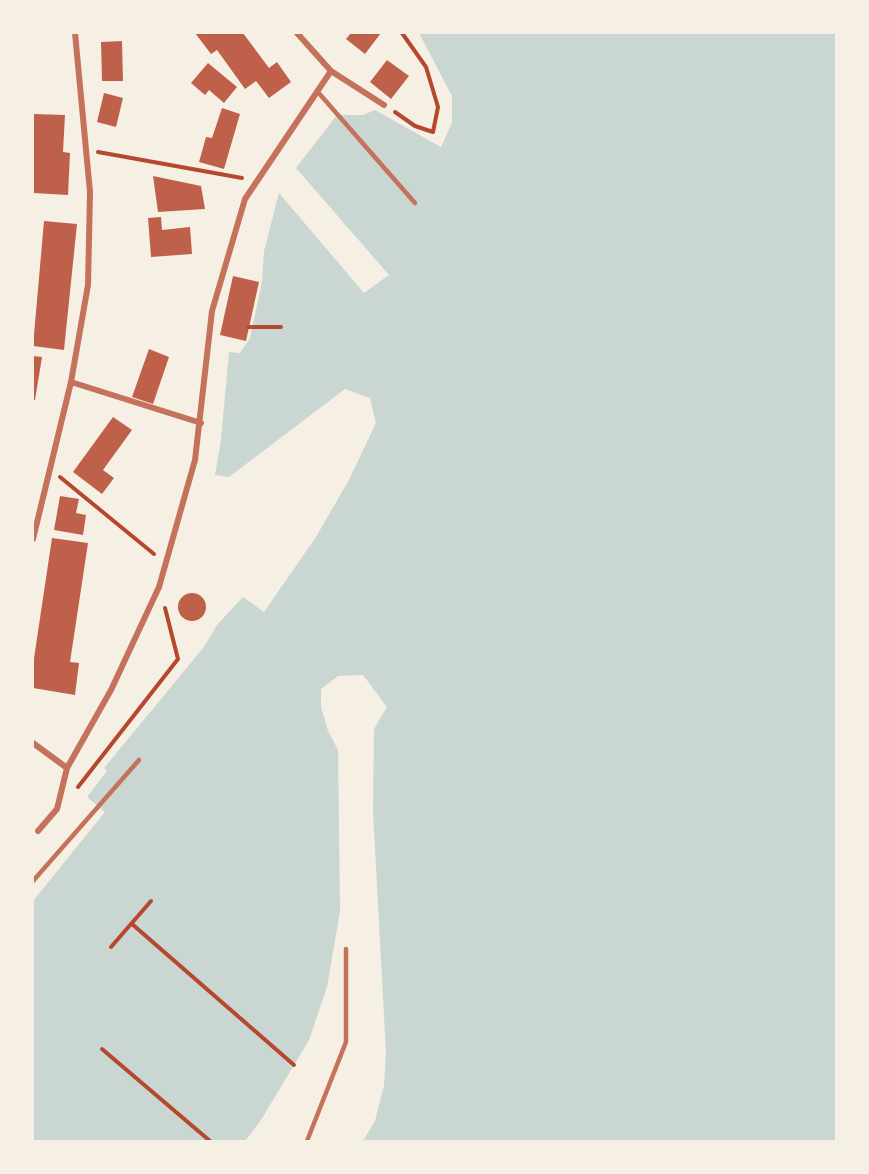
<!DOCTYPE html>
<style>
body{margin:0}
#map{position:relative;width:869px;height:1174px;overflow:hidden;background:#f6efe4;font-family:"Exo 2",sans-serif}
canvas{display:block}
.frame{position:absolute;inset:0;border:34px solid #f6efe4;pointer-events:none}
</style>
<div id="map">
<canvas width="869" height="1174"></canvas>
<div class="frame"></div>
</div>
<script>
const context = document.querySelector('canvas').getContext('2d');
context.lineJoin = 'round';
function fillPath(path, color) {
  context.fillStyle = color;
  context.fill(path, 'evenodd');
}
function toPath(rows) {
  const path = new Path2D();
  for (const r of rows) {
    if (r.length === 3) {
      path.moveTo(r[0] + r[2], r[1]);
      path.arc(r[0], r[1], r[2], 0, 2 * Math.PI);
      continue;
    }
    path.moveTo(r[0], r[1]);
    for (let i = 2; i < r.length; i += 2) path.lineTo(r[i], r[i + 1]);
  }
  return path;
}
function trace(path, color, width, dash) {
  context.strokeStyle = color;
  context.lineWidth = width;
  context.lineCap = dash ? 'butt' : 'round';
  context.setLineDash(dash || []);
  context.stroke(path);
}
const water = toPath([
 [419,33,836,33,836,1141,363,1141,375,1121,384,1086,386,1053,373,811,374,729,387,707,363,675,338,676,321,689,321,707,328,731,338,750,340,911,327,987,309,1040,261,1120,245,1141,33,1141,33,901,105,812,87,797,107,771,104,768,204,647,217,625,243,597,264,612,316,537,350,478,376,423,370,398,345,389,229,477,215,475,221,440,229,352,240,353,250,338,262,282,264,251,279,193,364,293,389,275,296,168,337,115,363,115,375,110,441,147,452,123,452,96]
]);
const building = toPath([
 [195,33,243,33,269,68,277,62,291,82,269,98,256,81,245,89,217,50,211,54],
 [351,33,381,33,365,54,346,39],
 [122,41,123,81,102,81,101,42],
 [387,60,409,76,391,99,370,82],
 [208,63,237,87,224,103,209,90,205,95,191,83],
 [104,93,123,98,116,127,97,122],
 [222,108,240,114,224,169,199,162,206,137,212,138],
 [34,114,65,115,63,152,70,153,68,195,33,193],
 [153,176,201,186,205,209,158,212],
 [161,217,162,230,190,227,192,254,151,257,148,218],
 [44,221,77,224,64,350,33,346],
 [233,276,259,282,246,341,220,335],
 [149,349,169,357,153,404,132,397],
 [33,356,42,357,35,400,33,400],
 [113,417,132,430,103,470,114,478,102,494,73,472],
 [60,496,79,499,76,513,86,515,83,535,54,530],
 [52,538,88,543,70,662,79,663,75,695,33,688,33,665],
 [192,607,14]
]);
const path = toPath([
 [395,112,415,126,433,132,438,107,426,67,402,33],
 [98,152,242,178],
 [248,327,281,327],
 [60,477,154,554],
 [78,787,178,659,165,608],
 [132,924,294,1065],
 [111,947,151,901],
 [102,1049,210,1141]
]);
const service = toPath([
 [317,91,415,203],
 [33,881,139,760],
 [307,1141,346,1042,346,949]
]);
const minor = toPath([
 [297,33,331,71,384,105],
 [71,382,201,423],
 [33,539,71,382,88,285,90,192,75,33],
 [33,743,67,768],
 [38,831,57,809,67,768,111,690,159,587,195,460,212,311,245,199,331,71]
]);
fillPath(water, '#c9d6d2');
fillPath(building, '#bf614a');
trace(path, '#b5482f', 4);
trace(service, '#c5725c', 4.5);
trace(minor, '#c5725c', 6);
</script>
